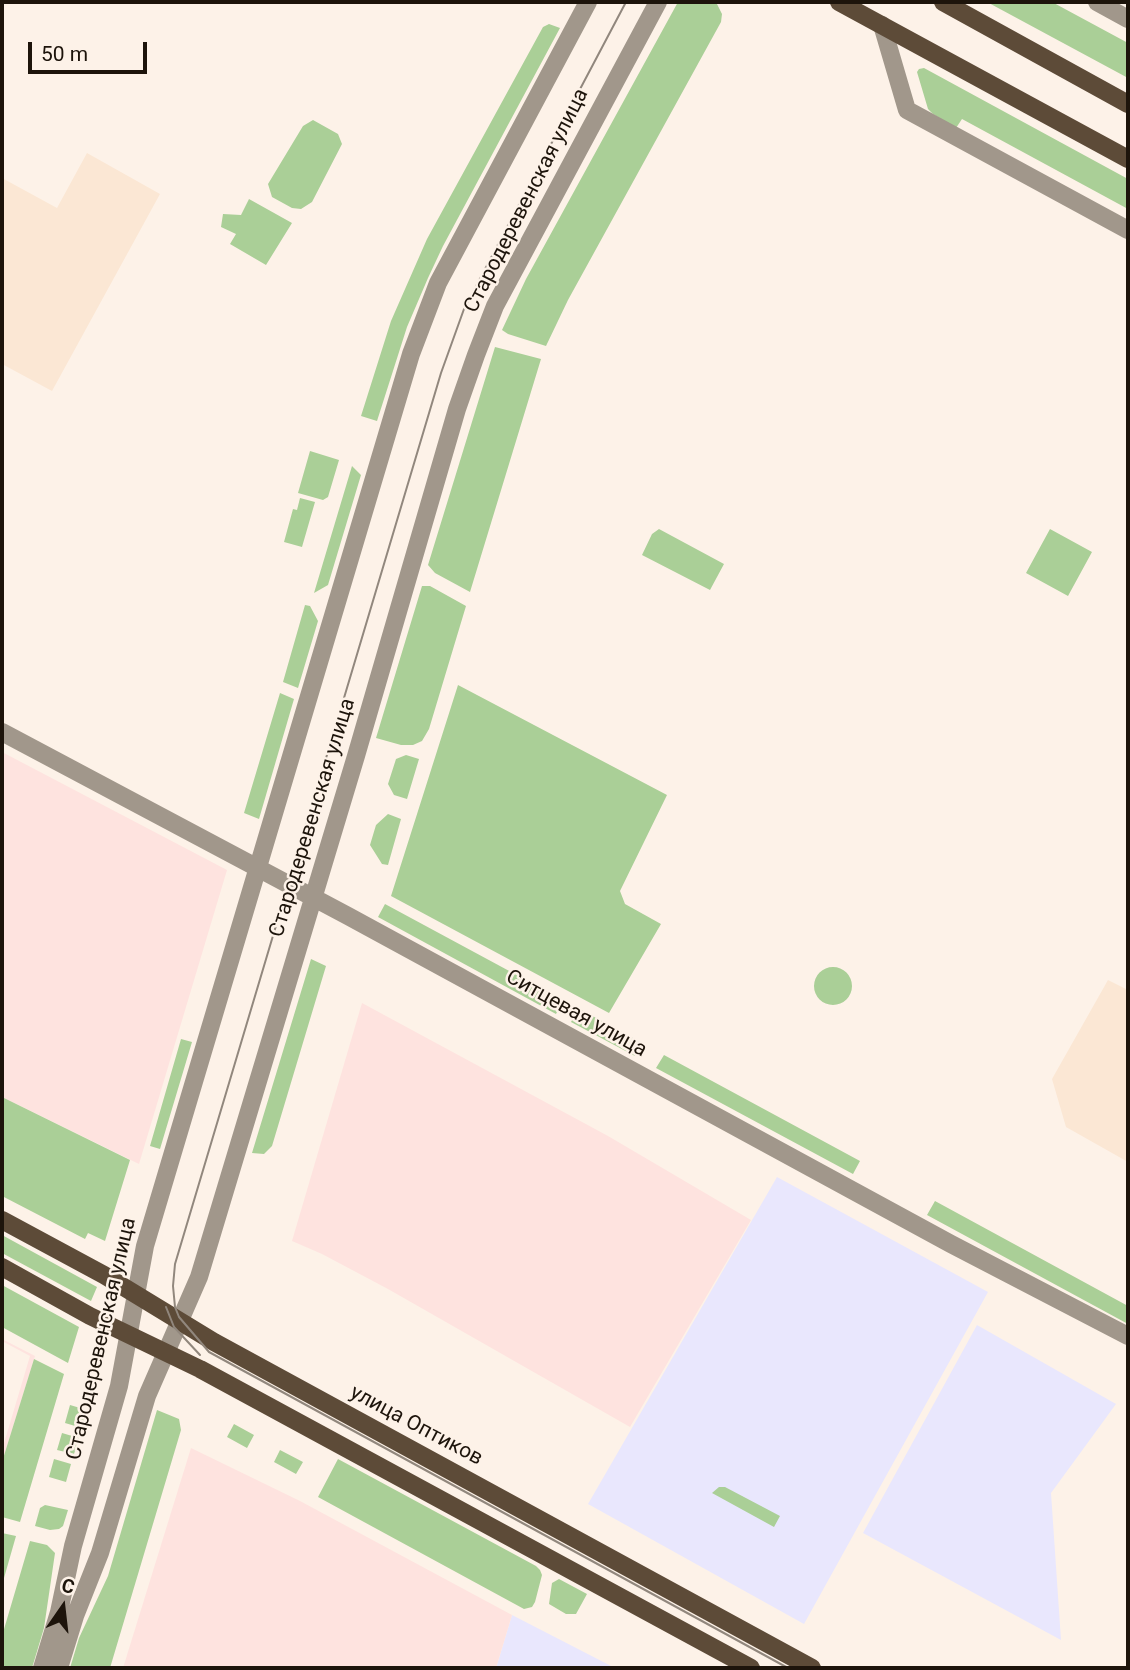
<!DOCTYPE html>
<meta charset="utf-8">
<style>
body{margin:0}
#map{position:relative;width:1130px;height:1670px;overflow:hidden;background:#fdf2e8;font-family:Roboto,sans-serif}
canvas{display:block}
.frame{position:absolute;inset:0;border:4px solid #1d140b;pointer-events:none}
.north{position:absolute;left:28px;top:1572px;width:70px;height:70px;-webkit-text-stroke:5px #fdf2e8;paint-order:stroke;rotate:14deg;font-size:19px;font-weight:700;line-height:28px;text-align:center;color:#1d140b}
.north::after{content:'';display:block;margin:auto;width:24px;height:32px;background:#1d140b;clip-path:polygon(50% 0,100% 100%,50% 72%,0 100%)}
.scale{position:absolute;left:28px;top:42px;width:119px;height:32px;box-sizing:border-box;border:4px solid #1d140b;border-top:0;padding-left:9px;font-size:21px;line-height:24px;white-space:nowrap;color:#1d140b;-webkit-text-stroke:5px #fdf2e8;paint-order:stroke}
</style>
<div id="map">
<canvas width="1130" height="1670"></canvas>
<div class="frame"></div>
<div class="north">С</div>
<div class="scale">50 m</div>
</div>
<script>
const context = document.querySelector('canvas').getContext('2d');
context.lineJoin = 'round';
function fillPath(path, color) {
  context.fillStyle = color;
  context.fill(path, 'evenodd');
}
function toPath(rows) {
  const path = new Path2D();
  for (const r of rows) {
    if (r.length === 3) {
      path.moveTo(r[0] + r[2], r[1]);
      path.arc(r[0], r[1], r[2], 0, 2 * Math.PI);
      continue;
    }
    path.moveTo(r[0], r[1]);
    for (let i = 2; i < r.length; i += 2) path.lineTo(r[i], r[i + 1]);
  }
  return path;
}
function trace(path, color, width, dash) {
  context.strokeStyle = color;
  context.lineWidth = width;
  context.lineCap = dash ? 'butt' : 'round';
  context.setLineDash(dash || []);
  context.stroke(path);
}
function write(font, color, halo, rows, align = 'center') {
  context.font = font + ' Roboto,sans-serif';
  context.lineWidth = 5;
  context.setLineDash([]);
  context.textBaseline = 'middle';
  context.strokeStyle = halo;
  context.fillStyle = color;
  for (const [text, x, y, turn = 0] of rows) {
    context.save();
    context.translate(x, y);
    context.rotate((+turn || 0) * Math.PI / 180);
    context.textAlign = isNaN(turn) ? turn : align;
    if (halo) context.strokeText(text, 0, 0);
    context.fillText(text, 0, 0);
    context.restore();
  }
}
const commercial = toPath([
 [777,1177,988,1292,804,1624,588,1504],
 [977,1325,1116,1404,1051,1493,1061,1640,863,1533],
 [512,1615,615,1668,496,1668]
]);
const industrial = toPath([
 [2,752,227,870,139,1164,2,1097],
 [362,1003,608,1136,751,1220,630,1427,388,1289,322,1254,292,1241],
 [2,1339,35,1356,2,1462,2,1450,30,1356,2,1341],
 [191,1448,300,1501,512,1615,496,1668,123,1668]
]);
const built = toPath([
 [87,153,160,194,52,391,2,364,2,178,57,208],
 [1108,980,1128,990,1128,1162,1066,1127,1052,1079]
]);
const green = toPath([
 [678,2,716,2,722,14,721,22,568,300,546,346,508,334,502,330,526,279],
 [987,2,1052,2,1128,43,1128,78],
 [549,24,560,28,443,246,428,278,407,327,377,421,361,416,391,321,427,239,543,27],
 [924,68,1128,179,1128,209,962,119,956,128,933,114,928,109,917,72,919,69],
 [313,120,338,134,342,144,312,202,301,209,292,208,272,197,268,184,303,126],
 [249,199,292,223,266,265,230,244,236,234,221,227,223,214,241,215],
 [495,347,541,359,470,592,435,573,428,565],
 [310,451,339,460,328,497,323,500,298,493],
 [352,466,361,475,328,585,314,593],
 [300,498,315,502,302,547,284,542,293,509,297,510],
 [659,529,724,564,710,590,642,555,652,534],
 [1050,529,1092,552,1068,596,1026,573],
 [422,586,430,586,466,606,429,729,422,741,413,745,401,745,376,738],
 [305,605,310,606,318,621,298,688,283,682],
 [458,685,667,795,620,891,625,904,661,924,609,1013,391,896],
 [280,693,294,699,259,819,244,813],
 [406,755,419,759,407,799,394,795,388,784,396,759],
 [388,814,401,819,388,865,382,864,370,845,376,825],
 [385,904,563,1000,556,1014,378,917],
 [311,959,326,966,272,1146,264,1154,252,1153],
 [833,986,19],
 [578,1008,642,1043,635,1056,571,1022],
 [181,1039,192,1042,160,1149,150,1146],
 [664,1055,860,1161,853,1174,656,1068],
 [2,1097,130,1160,105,1241,88,1233,85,1239,2,1196],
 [935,1201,1128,1306,1128,1324,927,1215],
 [2,1235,97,1287,91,1301,2,1253],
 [2,1285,79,1327,68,1363,2,1327],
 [34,1359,64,1374,20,1522,2,1517,2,1462],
 [70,1405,87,1410,82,1428,65,1423],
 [157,1410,179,1419,181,1430,110,1668,70,1668,79,1638,108,1576],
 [234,1424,254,1435,247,1448,227,1437],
 [62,1433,79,1438,74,1454,57,1450],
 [280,1450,303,1462,296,1474,274,1462],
 [54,1459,71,1464,66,1482,49,1477],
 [338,1459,536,1566,540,1570,542,1575,535,1602,532,1607,524,1609,318,1497],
 [719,1487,725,1487,780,1516,774,1527,712,1493],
 [45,1505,68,1510,63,1526,59,1529,50,1530,35,1526,40,1508],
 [2,1533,16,1536,2,1585],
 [30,1541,47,1545,55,1553,44,1628,32,1668,2,1668,2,1636],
 [559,1579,587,1594,576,1614,566,1614,549,1604,552,1583]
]);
const minor = toPath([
 [1097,2,1128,19],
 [882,25,907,110,1128,230],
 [2,732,348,916,951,1244,1128,1336],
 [42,1668,59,1612,73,1546,119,1386,145,1246,411,354,438,283,588,2],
 [59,1668,75,1616,100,1553,147,1396,199,1277,356,756,457,409,476,355,495,306,658,2]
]);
const major = toPath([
 [839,2,1128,159],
 [943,2,1128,104],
 [2,1220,104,1275,214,1342,812,1668],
 [2,1267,90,1316,200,1369,751,1668]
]);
const tram = toPath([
 [626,2,464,309,441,373,175,1264,173,1286,175,1307,179,1317,209,1352,788,1668],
 [166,1307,174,1327,200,1355]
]);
const streetNames = [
 ["Стародеревенская улица",527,201,-63],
 ["Стародеревенская улица",313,818,-73],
 ["Ситцевая улица",576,1014,29],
 ["Стародеревенская улица",102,1339,-77],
 ["улица Оптиков",416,1426,28]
];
fillPath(commercial, '#e9e7fd');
fillPath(industrial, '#fee3df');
fillPath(built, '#fbe7d4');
fillPath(green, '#aacf97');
trace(minor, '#a1978b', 18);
trace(major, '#5d4b38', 18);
trace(tram, '#91877d', 2);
write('21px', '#1d140b', '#fdf2e8', streetNames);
</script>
